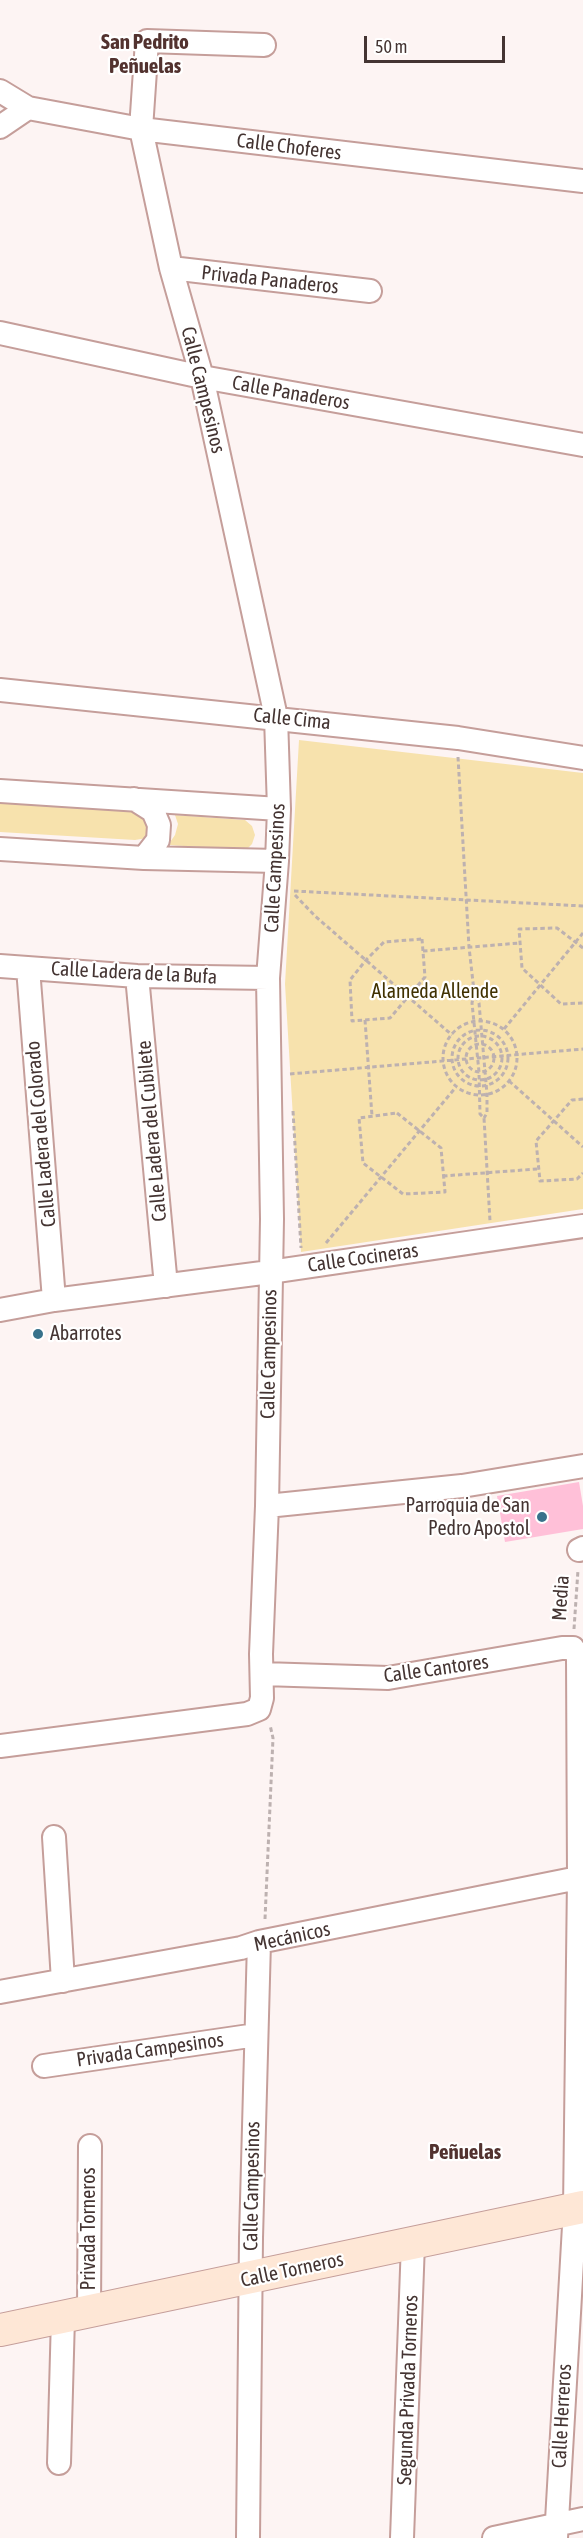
<!DOCTYPE html>
<meta charset="utf-8">
<style>
body{margin:0}
#map{position:relative;width:583px;height:2538px;overflow:hidden;background:#fdf4f3;font-family:"Asap Condensed",sans-serif}
canvas{display:block}
.scale{position:absolute;left:364px;top:36px;width:141px;height:27px;box-sizing:border-box;border:3px solid #443432;border-top:0;padding-left:8px;font-size:18px;line-height:21px;white-space:nowrap;color:#443432;-webkit-text-stroke:4px #fff;paint-order:stroke}
</style>
<div id="map">
<canvas width="583" height="2538"></canvas>
<div class="scale">50 m</div>
</div>
<script>
const context = document.querySelector('canvas').getContext('2d');
context.lineJoin = 'round';
function fillPath(path, color) {
  context.fillStyle = color;
  context.fill(path, 'evenodd');
}
function toPath(rows) {
  const path = new Path2D();
  for (const r of rows) {
    if (r.length === 3) {
      path.moveTo(r[0] + r[2], r[1]);
      path.arc(r[0], r[1], r[2], 0, 2 * Math.PI);
      continue;
    }
    path.moveTo(r[0], r[1]);
    for (let i = 2; i < r.length; i += 2) path.lineTo(r[i], r[i + 1]);
  }
  return path;
}
function trace(path, color, width, dash) {
  context.strokeStyle = color;
  context.lineWidth = width;
  context.lineCap = dash ? 'butt' : 'round';
  context.setLineDash(dash || []);
  context.stroke(path);
}
function write(font, color, halo, rows, align = 'center') {
  context.font = font + ' "Asap Condensed",sans-serif';
  context.lineWidth = 4.5;
  context.setLineDash([]);
  context.textBaseline = 'middle';
  context.strokeStyle = halo;
  context.fillStyle = color;
  for (const [text, x, y, turn = 0] of rows) {
    context.save();
    context.translate(x, y);
    context.rotate((+turn || 0) * Math.PI / 180);
    context.textAlign = isNaN(turn) ? turn : align;
    if (halo) context.strokeText(text, 0, 0);
    context.fillText(text, 0, 0);
    context.restore();
  }
}
const green = toPath([
 [299,740,583,773,583,1209,301,1252,285,984],
 [0,802,134,811,148,816,154,828,147,838,135,840,0,832],
 [175,815,245,820,252,826,255,835,252,844,246,850,168,845,175,835,178,824]
]);
const building = toPath([
 [579,1482,583,1506,583,1529,505,1542,497,1496]
]);
const path = toPath([
 [458,757,469,947,474,991,479,1003,487,1094,487,1113,484,1118],
 [294,891,583,906],
 [295,895,315,916,452,1035],
 [422,939,425,977,390,1018,352,1021,350,980,366,960,384,942,422,939],
 [583,948,557,928,519,929,522,968,561,1004,583,1003],
 [423,951,520,943],
 [474,993,472,1003,479,1072,480,1114,484,1118,490,1221],
 [365,1020,372,1116],
 [480,1058,37],
 [504,1029,583,933],
 [480,1058,28],
 [480,1058,22],
 [480,1058,14],
 [290,1074,583,1049],
 [509,1081,583,1147],
 [583,1099,572,1100,536,1141,540,1181,577,1179,583,1173],
 [293,1111,301,1248],
 [397,1113,441,1148,445,1192,403,1194,363,1163,359,1118,397,1113],
 [443,1176,537,1169],
 [326,1243,456,1087],
 [574,1629,578,1570],
 [265,1919,273,1738,270,1725]
]);
const street = toPath([
 [0,91,28,108,141,129,583,181],
 [0,127,28,108],
 [171,268,370,291],
 [0,333,202,377,583,445],
 [0,690,458,738,583,758],
 [0,791,279,809],
 [134,799,153,811,159,825,158,840,144,858],
 [0,849,144,858,277,861],
 [0,966,137,976,268,978],
 [28,968,54,1300],
 [137,976,166,1286],
 [0,1310,54,1300,270,1272,583,1226],
 [267,1506,462,1486,583,1466],
 [579,1550,583,1548],
 [263,1674,388,1678,562,1648,573,1648,578,1657,579,1878,575,2209,556,2538],
 [0,1746,247,1714,259,1709,262,1698,261,1654,267,1506,272,1219,268,978,277,861,279,809,276,717,202,377,171,268,141,129,147,41,264,45],
 [54,1837,63,1981],
 [0,1992,241,1948,259,1942,583,1877],
 [44,2066,256,2035],
 [89,2312,90,2146],
 [59,2463,63,2317],
 [248,2538,251,2238,259,1942],
 [402,2538,413,2243],
 [494,2538,583,2519]
]);
const secondary = toPath([
 [0,2330,583,2207]
]);
const markers = [
 [38,1334,6,"#38728b"],
 [542,1517,6,"#38728b"]
];
const streetNames = [
 ["Calle Choferes",289,147,7],
 ["Privada Panaderos",270,280,6],
 ["Calle Campesinos",203,390,76],
 ["Calle Panaderos",291,393,10],
 ["Calle Cima",292,719,6],
 ["Calle Campesinos",275,868,-87],
 ["Calle Ladera de la Bufa",134,973,3],
 ["Calle Ladera del Cubilete",152,1131,-95],
 ["Calle Ladera del Colorado",41,1134,-95],
 ["Calle Cocineras",363,1258,-8],
 ["Calle Campesinos",269,1354,-89],
 ["Media",561,1598,-86],
 ["Calle Cantores",436,1669,-8],
 ["Mecánicos",292,1937,-12],
 ["Privada Campesinos",150,2050,-8],
 ["Calle Campesinos",252,2186,-89],
 ["Privada Torneros",89,2229,-90],
 ["Calle Torneros",292,2270,-12],
 ["Segunda Privada Torneros",408,2390,-88],
 ["Calle Herreros",562,2416,-87]
];
const parkNames = [
 ["Alameda Allende",435,992]
];
const poiNames = [
 ["Abarrotes",50,1334],
 ["Parroquia de San",530,1506,"right"],
 ["Pedro Apostol",530,1529,"right"]
];
const neighbourhoodNames = [
 ["San Pedrito",145,42],
 ["Peñuelas",145,66],
 ["Peñuelas",465,2152]
];
fillPath(green, '#f7e2ad');
fillPath(building, '#ffc0d8');
trace(street, '#c59e9a', 26);
trace(secondary, '#c59e9a', 34);
trace(path, '#bdb1b0', 3, [4.5, 3]);
trace(street, '#fff', 22);
trace(secondary, '#fee7d6', 32);
for (const [x, y, r, color] of markers) {
  const dot = new Path2D();
  dot.arc(x, y, r, 0, 2 * Math.PI);
  context.fillStyle = color;
  context.fill(dot);
  trace(dot, '#fff', 2);
}
write('20px', '#443432', '#fff', streetNames);
write('20px', '#403101', '#fff', parkNames);
write('20px', '#443432', '#fff', poiNames, 'left');
write('bold 21px', '#52322f', '#fff', neighbourhoodNames);
</script>
